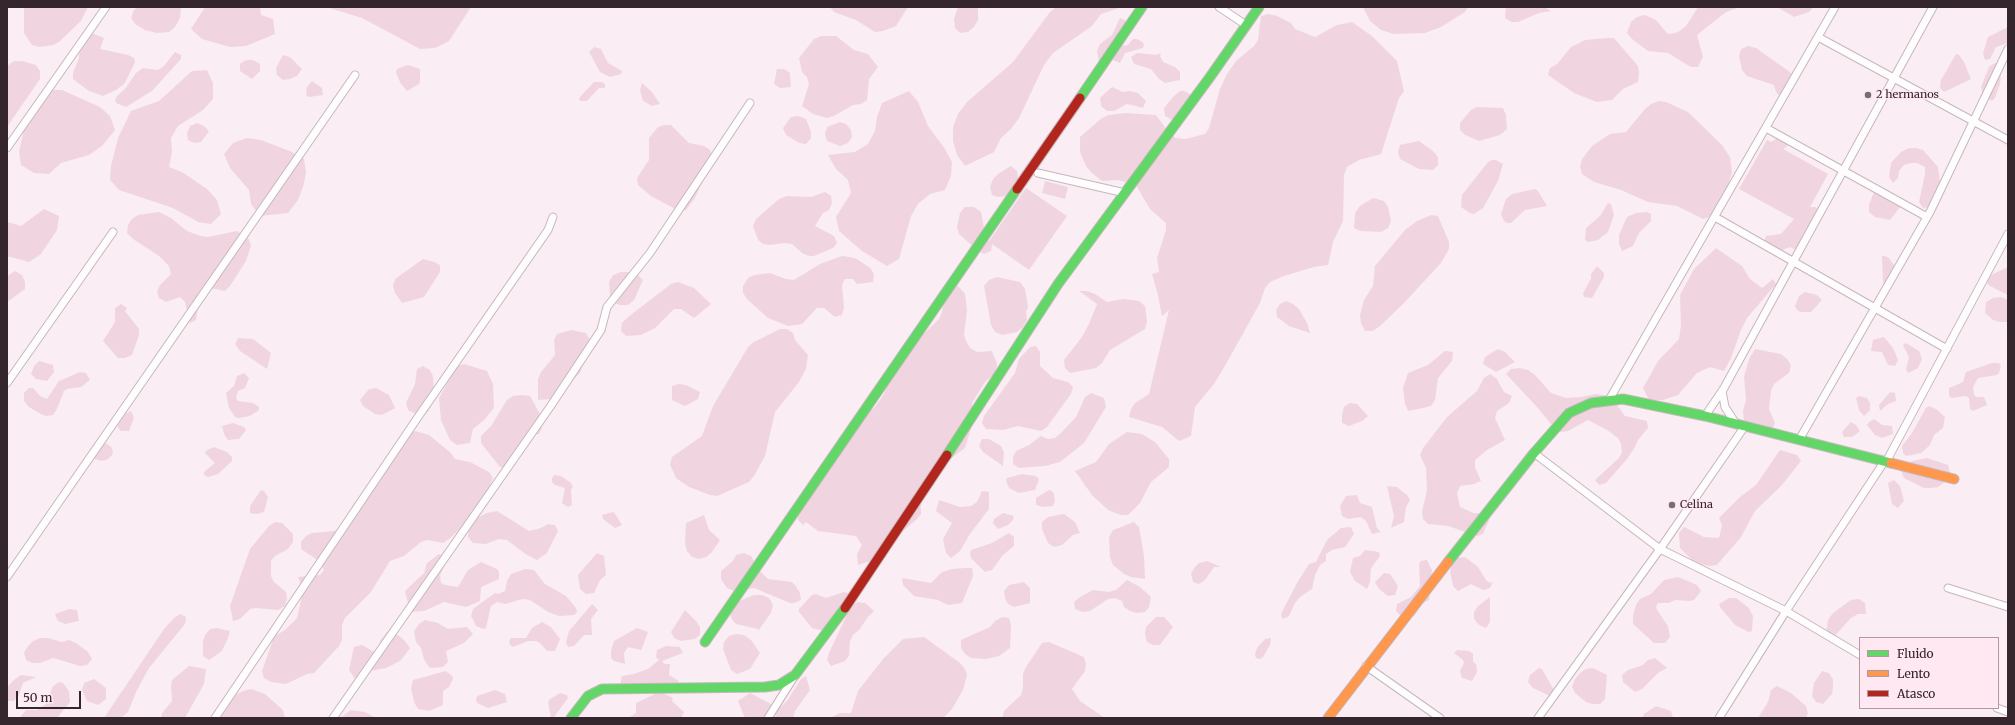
<!DOCTYPE html>
<style>
body{margin:0}
#map{position:relative;width:2015px;height:725px;overflow:hidden;background:#faedf3;font-family:Merriweather,serif}
canvas{display:block}
.frame{position:absolute;inset:0;border:8px solid #34262c;pointer-events:none}
.legend{position:absolute;left:1859px;top:637px;width:140px;height:72px;box-sizing:border-box;background:#ffe8f2;border:1px solid #ae9aa3;margin:0;padding:5px 7px;list-style:none;font-size:12px;color:#34262c}
.legend li{display:flex;align-items:center;gap:8px;height:20px}
.legend b{width:20px;border:1px solid #ae9aa3}
.scale{position:absolute;left:16px;top:691px;width:65px;height:18px;box-sizing:border-box;border:2px solid #34262c;border-top:0;padding-left:5px;font-size:12px;line-height:14px;white-space:nowrap;color:#34262c;-webkit-text-stroke:3px #ffe8f2;paint-order:stroke}
</style>
<div id="map">
<canvas width="2015" height="725"></canvas>
<div class="frame"></div>
<ul class="legend">
<li><b style="height:5px;background:#63d668"></b>Fluido</li>
<li><b style="height:5px;background:#ff974d"></b>Lento</li>
<li><b style="height:5px;background:#b3261e"></b>Atasco</li>
</ul>
<div class="scale">50 m</div>
</div>
<script>
const context = document.querySelector('canvas').getContext('2d');
context.lineJoin = 'round';
function fillPath(path, color) {
  context.fillStyle = color;
  context.fill(path, 'evenodd');
}
function toPath(rows) {
  const path = new Path2D();
  for (const r of rows) {
    path.moveTo(r[0], r[1]);
    for (let i = 2; i < r.length; i += 2) path.lineTo(r[i], r[i + 1]);
  }
  return path;
}
function trace(path, color, width, dash) {
  context.strokeStyle = color;
  context.lineWidth = width;
  context.lineCap = dash ? 'butt' : 'round';
  context.setLineDash(dash || []);
  context.stroke(path);
}
function write(font, color, halo, rows, align = 'center') {
  context.font = font + ' Merriweather,serif';
  context.lineWidth = 3;
  context.setLineDash([]);
  context.textBaseline = 'middle';
  context.strokeStyle = halo;
  context.fillStyle = color;
  for (const [text, x, y, turn = 0] of rows) {
    context.save();
    context.translate(x, y);
    context.rotate((+turn || 0) * Math.PI / 180);
    context.textAlign = isNaN(turn) ? turn : align;
    if (halo) context.strokeText(text, 0, 0);
    context.fillText(text, 0, 0);
    context.restore();
  }
}
const green = toPath([
 [24,7,88,7,81,21,59,42,53,45,39,47,32,45,24,33],
 [138,7,181,7,180,18,175,27,169,32,157,33,145,30,135,24,131,18,134,10],
 [205,7,260,7,261,15,273,19,275,34,246,46,230,47,202,39,191,29],
 [326,7,471,7,449,41,435,48,420,49,362,18],
 [830,7,908,7,896,26,883,31,875,32,856,20,834,12],
 [958,7,978,8,978,20,974,27,968,32,960,33,955,28,954,19],
 [1056,7,1122,7,1101,14,1092,26,1053,53,1044,65,1019,118,1011,129,1001,138,994,152,965,166,957,155,953,141,953,127,958,114,967,102,1013,62,1050,12],
 [1363,7,1468,7,1465,12,1441,27,1425,33,1394,34,1381,30,1370,21],
 [1506,7,1545,7,1551,11,1539,13,1518,22,1511,22,1505,18],
 [1698,7,1740,7,1726,12,1697,35,1703,57,1698,67,1691,67,1668,53,1648,51,1632,39,1627,33,1631,22,1637,17,1645,15,1656,20,1667,33,1671,34,1678,32,1686,26],
 [1777,7,1814,7,1809,12,1794,17],
 [1268,14,1277,16,1291,23,1295,29,1315,37,1337,25,1352,22,1372,36,1397,61,1404,91,1399,98,1381,154,1359,160,1347,167,1344,175,1343,221,1333,242,1328,265,1314,267,1284,276,1270,282,1265,288,1260,303,1226,364,1214,384,1195,407,1191,436,1179,441,1162,427,1129,417,1131,409,1135,403,1149,394,1169,310,1162,316,1158,295,1152,274,1159,272,1157,258,1166,230,1166,223,1150,209,1137,187,1131,183,1117,180,1102,181,1091,172,1086,166,1080,152,1080,137,1102,118,1109,115,1125,113,1156,115,1170,134,1176,138,1185,139,1205,134,1209,128,1220,89,1227,74,1236,61,1254,46,1258,40,1261,16],
 [1120,18,1127,21,1099,62,1097,51,1100,44,1112,35],
 [2008,27,2008,43,1996,47,1990,59,1985,60,1983,53,1988,37],
 [91,33,104,38,100,49,128,55,134,58,135,62,125,83,116,90,103,96,89,91,73,79,73,73,79,58,80,43],
 [821,36,836,36,854,50,868,54,878,67,869,79,867,100,861,104,853,105,834,116,827,118,813,114,802,106,809,84,807,77,802,72,799,58,814,39],
 [1607,38,1614,38,1638,66,1639,74,1638,82,1623,89,1612,100,1597,102,1574,93,1548,75,1550,68,1557,64,1571,47,1585,40],
 [1133,39,1137,39,1141,41,1144,44,1143,48,1125,53,1120,63,1113,60,1113,57,1121,46,1128,45],
 [1748,46,1756,48,1794,75,1788,97,1781,97,1776,92,1774,85,1747,76,1742,70,1739,56,1741,49],
 [594,47,601,49,608,63,622,71,621,74,610,77,600,72,589,52],
 [175,52,181,55,181,59,152,91,126,107,116,103,115,100,117,96,125,89,136,73,143,68,158,70,164,66],
 [1137,53,1156,55,1161,53,1160,56,1163,62,1175,67,1180,72,1180,80,1165,83,1159,79,1151,69,1134,64,1131,57],
 [1956,54,1959,55,1964,62,1971,79,1944,92,1940,88,1941,80],
 [283,55,290,57,302,69,297,76,290,79,283,80,277,75,276,68],
 [246,60,253,60,260,64,260,71,252,79,240,71,240,64],
 [14,61,22,61,36,65,40,71,40,79,7,127,7,66],
 [1995,63,2002,64,2000,84,1995,98,1992,101,1983,95,1981,87,1989,67],
 [408,65,420,69,420,81,419,84,407,91,401,84,396,73,397,69],
 [777,69,784,69,790,73,791,87,780,88,774,84],
 [207,70,213,83,213,99,203,110,178,126,171,138,172,152,169,167,182,172,207,189,217,200,221,214,211,224,198,222,173,208,119,190,110,180,111,166,118,138,131,111,159,101,192,71],
 [312,81,322,88,323,95,309,97,306,95,307,87],
 [594,82,602,82,605,84,605,88,599,88,587,101,580,101,579,98],
 [642,83,652,92,660,104,652,106,643,101,640,90],
 [1112,87,1123,92,1130,91,1138,93,1146,101,1143,108,1127,104,1114,111,1107,111,1101,106,1100,98],
 [49,90,62,90,100,107,110,116,115,130,102,146,89,155,61,163,49,174,34,173,21,165,19,151,29,109,38,98],
 [909,91,918,102,928,126,945,149,952,162,951,176,945,190,930,194,918,204,911,216,899,259,887,266,862,251,839,231,836,217,851,193,848,180,836,169,828,155,855,152,868,144,875,131,877,117,882,103],
 [1180,91,1184,91,1194,96,1174,121,1165,116,1164,108,1174,96],
 [1659,101,1666,102,1688,112,1722,145,1730,157,1732,172,1721,208,1709,217,1703,219,1677,206,1648,202,1621,190,1594,182,1582,174,1580,167,1582,159,1592,146,1610,134,1626,132,1645,109,1651,104],
 [1477,107,1503,108,1506,115,1507,129,1500,135,1479,141,1465,135,1460,130,1460,123,1471,110],
 [798,116,806,119,811,132,811,138,806,144,799,143,786,135,783,128,791,117],
 [840,122,846,124,851,130,852,137,848,143,840,146,827,141,825,134,827,127],
 [197,123,204,126,209,131,201,142,194,143,188,140,187,133,190,126],
 [664,125,671,125,689,143,704,146,710,150,713,158,695,198,686,210,679,211,651,196,638,185,637,178,649,160,649,138,658,127],
 [1782,136,1795,141,1783,149,1828,174,1810,207,1816,207,1819,213,1796,250,1790,247,1782,250,1768,250,1764,244,1766,236,1781,234,1794,219,1739,189,1767,140,1771,142],
 [247,138,261,140,292,152,304,159,306,173,303,187,298,200,288,213,260,216,251,204,249,190,230,168,224,154,233,143],
 [1419,141,1433,151,1438,157,1438,165,1433,170,1419,169,1400,159,1398,152,1400,145],
 [1909,148,1916,148,1923,150,1938,167,1941,190,1930,207,1923,208,1919,202,1925,174,1925,167,1917,163,1911,163,1904,165,1899,171,1898,178,1893,183,1889,177,1891,163,1901,152],
 [1492,160,1496,160,1503,164,1498,181,1483,208,1474,214,1470,213,1461,207,1462,195,1488,162],
 [1011,166,1017,171,1018,178,1012,191,1006,196,998,197,992,195,990,187,993,179,998,174],
 [1045,181,1068,187,1065,199,1042,193],
 [1026,188,1067,216,1029,270,992,244,991,251,984,254,978,251,959,234,957,227,960,213,965,207,974,207,981,212,986,238,989,241],
 [1535,189,1538,191,1547,206,1525,210,1511,223,1507,223,1504,221,1501,214,1506,199,1512,194],
 [825,192,831,196,832,203,829,210,823,213,815,226,834,236,837,243,833,248,814,256,809,256,802,253,792,244,784,243,770,245,763,244,758,240,753,226,756,219,779,199,787,196,811,197],
 [1876,192,1898,203,1900,207,1890,220,1875,217,1869,212,1869,205,1873,194],
 [1373,198,1384,201,1388,207,1391,221,1388,228,1381,232,1360,231,1354,228,1355,213,1360,206],
 [1608,203,1611,204,1614,215,1608,232,1598,240,1588,242,1585,240,1586,228,1600,216],
 [44,209,59,216,57,230,41,254,29,262,7,256,7,222,21,226],
 [159,212,171,218,187,231,201,236,208,237,237,231,249,239,251,246,246,261,230,286,225,291,210,288,198,307,196,320,190,323,185,302,180,297,166,302,159,298,157,291,160,285,171,274,169,266,159,256,133,239,127,233,128,225,132,219,138,215],
 [1647,212,1651,214,1651,221,1639,233,1633,246,1622,251,1619,244,1619,235,1627,217,1636,213],
 [1431,215,1438,216,1449,242,1449,249,1441,263,1403,304,1380,326,1373,331,1365,331,1361,323,1360,315,1364,300,1373,286,1375,266,1405,230,1417,221],
 [1716,248,1742,266,1750,279,1762,288,1773,279,1776,284,1747,318,1741,330,1731,358,1724,371,1710,367,1697,373,1678,395,1663,400,1649,400,1643,388,1658,361,1679,339,1681,325,1680,295,1694,269],
 [842,256,850,257,857,259,870,268,874,274,873,282,857,284,853,279,845,279,842,285,844,307,842,315,835,317,824,308,817,308,802,324,788,326,768,318,747,299,743,293,743,286,748,278,754,275,770,273,786,279,794,280,820,264],
 [1882,256,1885,256,1889,258,1896,268,1886,289,1883,282],
 [423,259,434,262,440,265,440,272,424,297,402,303,395,293,393,286,395,279],
 [1597,266,1604,273,1604,277,1592,298,1584,297,1583,293,1591,279,1591,274],
 [2008,267,2008,295,1988,285,1987,281,1991,275],
 [15,271,22,275,25,282,25,289,7,302,7,278,9,275],
 [621,272,635,272,643,280,634,300,628,305,620,305,614,303,610,296,609,282,613,275],
 [997,277,1020,282,1025,289,1028,307,1026,312,1027,320,1023,327,1017,332,1002,335,995,332,991,325,984,286,989,280],
 [678,282,694,288,711,304,694,318,681,309,674,309,655,328,641,335,626,336,621,331,622,323,628,317,671,284],
 [951,284,959,287,965,294,967,310,964,334,966,341,970,348,977,352,992,351,997,364,996,372,985,382,972,403,972,425,965,448,934,471,923,483,920,490,921,514,916,520,892,540,874,560,858,565,857,554,862,545,856,536,818,531,806,522,803,525,798,520,797,513,849,430,875,407,884,394,892,371,911,346,939,319,942,312,944,297],
 [1079,291,1087,291,1095,294,1107,302,1123,299,1139,301,1145,306,1147,322,1145,329,1110,350,1102,363,1096,368,1070,373,1065,368,1064,360,1082,337,1089,324,1097,304],
 [1805,292,1817,295,1822,300,1811,312,1800,312,1797,310,1795,306,1799,296],
 [2001,297,2008,300,2008,322,2000,322,1993,320,1985,313,1986,302,1993,298],
 [1286,301,1293,304,1299,309,1307,323,1310,333,1289,326,1277,317,1276,310,1280,304],
 [121,304,127,308,125,311,139,329,139,335,132,355,125,358,118,358,103,341,115,322,115,308],
 [780,329,787,329,793,333,795,340,808,355,806,369,799,382,775,412,765,456,754,476,749,482,717,496,710,495,689,487,676,478,673,471,670,465,672,457,702,436,713,406,748,347,754,342],
 [571,330,586,333,590,340,590,346,580,373,553,399,538,400,538,379,541,372,555,355,554,340,557,334],
 [1884,337,1893,348,1898,360,1895,366,1888,365,1882,352,1871,351,1873,340],
 [238,338,253,339,271,353,267,369,240,351,235,344],
 [1906,343,1919,351,1922,359,1918,368,1908,373,1906,369,1909,357,1903,345],
 [1036,346,1040,352,1040,366,1053,378,1068,382,1073,387,1071,394,1047,427,1041,431,1018,426,1003,430,986,429,982,423,984,416,1015,373,1019,359,1030,347],
 [1498,349,1505,352,1515,362,1496,372,1483,364,1485,357],
 [1755,349,1781,354,1787,359,1791,365,1789,373,1774,384,1771,391,1769,409,1775,423,1772,430,1744,423,1743,411,1746,400,1744,377,1749,359],
 [1445,351,1453,352,1452,361,1438,378,1435,400,1431,406,1423,408,1408,411,1405,404,1403,388,1408,373,1428,365],
 [39,361,53,365,54,372,47,381,36,379,31,374,34,366],
 [1992,363,1999,363,2001,366,1999,373,1997,375,1978,378,1973,387,1974,395,1977,397,1984,397,1987,405,1973,411,1970,409,1969,398,1966,396,1952,398,1949,396,1949,388,1963,382,1966,372],
 [464,364,487,371,493,384,494,408,484,420,473,429,470,443,457,445,450,440,441,420,439,398,457,366],
 [423,366,430,370,433,376,434,391,428,412,414,413,408,410,406,403,415,384,417,369],
 [1520,368,1528,370,1535,375,1551,393,1566,398,1581,397,1596,394,1603,395,1616,404,1625,416,1647,421,1648,428,1638,440,1635,447,1627,459,1606,483,1599,485,1595,480,1619,458,1622,452,1621,444,1618,438,1607,430,1588,420,1568,431,1561,432,1555,429,1537,407,1506,374,1511,369],
 [80,372,86,373,90,380,81,387,67,389,64,391,57,409,53,415,46,416,39,413,29,407,24,401,24,393,29,388,33,388,40,396,47,399,59,381],
 [244,373,249,378,248,381,245,388,238,391,236,398,238,401,253,403,259,407,259,410,250,416,239,418,235,417,229,408,226,393,234,386,237,376],
 [1490,374,1497,379,1504,392,1512,396,1509,403,1497,411,1495,418,1505,440,1487,450,1475,460,1475,467,1481,481,1474,484,1460,486,1457,493,1460,507,1473,513,1488,514,1489,520,1483,534,1477,536,1448,526,1428,524,1423,519,1422,512,1427,490,1426,468,1420,455,1423,448,1447,417,1477,391,1484,378],
 [679,384,686,385,700,392,698,399,685,406,672,400,672,386],
 [376,388,389,395,395,408,382,415,375,414,363,406,360,400,369,389],
 [1890,392,1895,393,1896,401,1888,404,1880,411,1879,405],
 [1091,393,1104,398,1106,407,1084,443,1060,462,1045,466,1019,468,1013,464,1013,457,1016,451,1029,445,1041,436,1048,439,1055,438,1061,433,1076,417,1085,397],
 [521,395,530,396,540,414,542,428,539,434,534,435,514,465,507,468,500,467,481,443,481,436,491,426,507,400,513,396],
 [1859,396,1867,398,1870,403,1870,410,1864,416,1859,410,1856,398],
 [1350,403,1357,404,1368,416,1362,421,1349,426,1342,423,1342,415,1344,407],
 [1929,406,1936,409,1945,417,1943,428,1934,435,1930,445,1921,453,1906,456,1903,453,1902,446,1912,433,1926,408],
 [131,411,134,418,129,431,121,431,117,426,125,414],
 [1874,419,1882,425,1892,426,1893,434,1882,438,1875,435,1867,425,1869,422],
 [1851,422,1856,425,1860,431,1852,437,1844,437,1842,432],
 [233,423,244,427,246,430,239,439,228,440,224,434,222,426],
 [415,431,429,435,451,453,455,459,470,462,489,472,493,478,487,492,461,528,450,538,443,543,428,540,421,542,404,556,390,561,371,592,345,618,342,625,342,640,339,646,314,673,307,674,286,684,271,682,264,678,262,671,274,637,286,629,297,618,303,591,298,577,320,575,324,570,319,561,301,549,301,542,306,536,312,533,334,531,341,528,354,503,372,486,408,434],
 [1127,432,1142,434,1155,442,1169,459,1169,467,1151,482,1140,503,1128,515,1121,515,1108,510,1092,495,1075,471,1096,462,1109,444],
 [982,439,989,439,1001,446,1004,452,1003,466,983,452,979,446],
 [106,443,112,448,113,454,108,459,102,461,94,459,95,452,98,446],
 [214,447,227,452,232,457,232,461,218,474,208,477,204,475,204,472,215,463,205,453,207,450],
 [1780,450,1797,455,1801,461,1782,485,1755,511,1741,537,1717,565,1710,566,1695,563,1680,548,1679,533,1684,527,1704,537,1719,538,1722,525,1719,518,1740,497,1756,485],
 [1927,458,1948,465,1951,478,1938,487,1931,488,1924,488,1904,478,1901,471,1906,465,1912,461],
 [1022,474,1036,476,1039,479,1035,490,1019,493,1009,488,1006,481,1007,478],
 [554,475,561,476,571,483,573,487,571,490,572,505,568,507,562,503,565,488,555,485,552,482,552,478],
 [1894,480,1900,486,1904,501,1898,508,1892,504,1888,483],
 [1387,486,1397,487,1408,496,1410,500,1406,507,1404,522,1391,528,1394,516],
 [261,490,264,491,268,497,264,512,257,514,250,513,250,506],
 [1049,490,1052,491,1054,494,1055,501,1053,506,1043,507,1036,505,1036,498],
 [982,491,989,492,989,509,970,534,960,551,951,558,946,553,943,539,952,523,936,511,939,500,960,507,971,506,977,502],
 [1357,495,1360,503,1372,507,1377,528,1381,532,1372,534,1366,521,1361,517,1348,519,1342,516,1340,506,1346,496],
 [497,511,529,531,541,528,548,524,555,525,558,531,547,553,537,560,527,555,507,540,499,539,486,544,473,543,468,537,469,525,474,519,487,513],
 [613,512,616,515,622,525,615,528,603,519,602,515],
 [1003,513,1014,516,1013,520,1008,525,998,529,993,523,994,519],
 [1064,514,1075,522,1080,533,1073,535,1062,545,1054,547,1048,543,1042,529,1042,522,1048,517],
 [704,515,709,530,720,540,712,552,706,557,699,559,692,557,687,551,685,544,686,523],
 [275,522,282,523,293,534,293,542,288,549,275,556,271,561,271,576,274,582,286,592,287,599,285,606,278,610,256,608,250,609,240,619,233,621,230,606,250,549,269,526],
 [1134,522,1139,527,1144,556,1145,579,1131,577,1124,574,1113,565,1110,557,1109,537,1113,530],
 [1351,527,1354,534,1345,547,1332,550,1326,554,1326,561,1320,565,1315,575,1312,589,1300,597,1295,603,1289,616,1283,619,1281,616,1282,612,1297,583,1309,564,1316,562,1327,540,1341,528],
 [1009,533,1014,537,1014,546,1003,555,992,570,985,572,971,558,970,554,971,550,992,543],
 [1365,550,1379,552,1380,556,1371,568,1370,582,1367,589,1355,581,1350,572,1353,558,1360,556],
 [597,553,604,556,606,575,600,580,594,593,586,594,580,589,578,575],
 [744,553,751,556,759,570,768,579,792,582,795,585,800,593,801,600,794,603,790,603,754,588,734,591,727,588,721,579,721,571,733,561,736,555],
 [439,554,442,555,446,562,440,575,441,583,445,585,458,587,468,570,481,562,497,569,499,572,499,579,481,587,480,601,466,607,444,602,424,611,410,612,405,591,424,573,427,563],
 [1465,557,1478,567,1486,580,1490,583,1493,581,1490,588,1483,590,1471,584,1458,591,1453,586,1450,571,1452,563,1457,558],
 [1427,560,1432,570,1429,600,1423,603,1414,616,1408,618,1401,616,1396,611,1397,604,1411,597,1420,586,1419,564,1421,561],
 [1207,561,1221,567,1214,567,1205,580,1199,584,1193,582,1191,574,1194,568,1199,563],
 [965,568,972,568,973,576,962,603,948,605,938,600,914,596,903,585,902,578,931,583,942,572,952,569],
 [525,569,534,570,545,584,566,596,576,608,577,612,574,615,559,616,548,612,530,600,523,599,505,604,497,602,491,606,486,628,483,629,476,626,471,616,473,609,495,593,498,594,505,591,507,581,511,574],
 [1384,573,1390,574,1398,586,1395,595,1388,596,1379,589,1375,582],
 [1678,577,1697,585,1701,591,1694,600,1690,601,1675,600,1669,603,1658,603,1656,607,1657,610,1668,626,1670,637,1665,643,1654,643,1633,624,1633,616,1636,605,1640,599,1651,594,1664,580],
 [1127,580,1140,587,1151,597,1149,607,1145,612,1137,613,1130,611,1124,607,1122,601,1115,598,1108,599,1090,611,1082,612,1075,609,1074,602,1080,597,1093,590,1109,592,1116,590],
 [1024,582,1030,588,1030,603,1014,607,1008,604,1005,598,1004,591,1009,585],
 [844,592,848,593,848,597,836,617,824,631,812,628,799,612,799,609,812,595,816,594,826,598],
 [754,595,762,595,769,598,773,605,771,613,758,631,758,629,736,624,731,618,730,611,732,604],
 [1490,597,1490,622,1486,628,1479,625,1474,619,1474,612,1478,606],
 [1729,598,1736,598,1749,608,1753,616,1752,631,1749,632,1735,625,1720,607,1719,604],
 [1859,599,1865,603,1866,614,1858,614,1851,618,1832,639,1826,634,1828,620,1833,613,1851,600],
 [858,602,865,603,874,611,868,617,859,630,853,635,850,641,849,656,845,661,831,666,827,660,829,653,851,606],
 [592,604,598,610,591,619,592,635,584,635,574,646,568,647,566,642,569,631],
 [69,609,77,610,79,621,65,624,58,621,55,614],
 [685,610,696,621,700,627,700,635,695,639,681,641,674,638,671,632],
 [180,614,186,617,185,624,149,668,137,690,128,712,121,718,104,718,164,629,174,618],
 [1002,617,1009,618,1011,625,1010,648,999,656,986,659,971,658,965,654,961,648,961,640,990,627,995,621],
 [1156,617,1164,617,1173,627,1160,645,1153,645,1147,642,1145,634,1146,627],
 [425,620,438,623,448,629,467,627,473,634,464,643,446,651,448,662,443,667,431,668,428,666,424,659,421,648,416,642,414,631,419,624],
 [542,622,551,627,560,639,555,651,547,651,540,643,536,641,528,641,513,647,510,645,509,641,511,638,526,638,532,628],
 [217,628,230,631,228,638,222,651,209,660,203,656,203,641,205,635,210,629],
 [637,628,648,632,642,648,641,650,628,647,624,653,625,664,614,661,611,658,611,651,614,641],
 [387,632,398,635,404,640,410,648,405,655,400,661,386,668,370,671,358,680,355,679,349,670,354,647,362,645,376,653,379,652,380,641],
 [736,634,744,635,751,640,760,653,750,669,737,674,731,670,723,649,724,642,729,636],
 [924,637,960,663,965,669,967,675,963,690,952,709,943,718,830,718,840,713,851,713,858,691,883,659,903,639],
 [40,638,48,638,62,642,69,640,76,643,88,652,92,659,87,665,80,666,53,658,40,663,32,663,26,660,24,653,28,646,33,641],
 [1271,638,1270,645,1263,657,1260,659,1256,658,1255,655,1257,648,1265,639],
 [1049,642,1084,657,1086,664,1085,671,1072,689,1080,701,1105,718,1002,718,1004,711,1021,695,1023,688,1023,674,1026,667,1042,643],
 [666,646,680,647,683,653,662,661,665,664,670,664,669,675,679,681,676,686,620,685,622,676,634,674,648,669,659,660,656,657,657,650],
 [1457,650,1469,651,1473,654,1473,662,1476,664,1477,672,1472,681,1462,678,1460,671,1464,663,1463,660,1454,653],
 [1655,658,1667,668,1658,673,1642,689,1635,692,1623,682,1622,675,1628,670,1643,665,1648,660],
 [189,666,206,669,204,684,185,718,161,718,162,713,172,701,171,687,172,680],
 [1539,668,1542,669,1554,690,1550,696,1533,688,1528,682,1530,675],
 [1593,668,1607,675,1605,699,1600,704,1592,704,1586,702,1575,693,1572,687,1575,679,1580,673,1586,669],
 [446,671,452,676,453,679,449,687,443,691,443,705,429,711,418,709,414,702,411,688,413,680],
 [1822,671,1829,673,1833,679,1833,687,1832,694,1823,704,1816,702,1812,696,1814,683],
 [21,675,36,677,23,683,19,695,14,701,7,701,7,687,15,679],
 [806,676,810,690,795,711,793,718,775,718,777,710,787,701,801,679],
 [94,679,106,688,106,699,98,705,87,701,82,690,84,683],
 [59,682,63,683,69,691,70,702,57,718,22,718,21,716,26,710,37,710,46,704,53,686],
 [1777,686,1791,693,1806,706,1808,713,1806,718,1758,718,1768,702,1771,690],
 [251,689,265,694,283,710,285,718,212,718,230,698,243,691],
 [495,690,505,694,507,702,488,708,477,703,476,700,477,696],
 [560,693,567,695,568,698,554,717,551,718,548,702,550,699],
 [663,693,673,698,672,701,684,712,681,718,628,718,636,713,636,703,655,694],
 [750,693,771,704,767,718,745,718,738,701],
 [1656,706,1671,711,1673,718,1642,718,1644,714],
 [351,710,365,712,376,718,340,718]
]);
const street = toPath([
 [1219,7,1246,25],
 [1818,37,2008,140],
 [1766,128,1927,217],
 [7,148,106,7],
 [1038,173,1125,193],
 [1715,217,1947,349],
 [7,383,113,232],
 [1722,391,1725,407,1736,424],
 [1609,400,1835,7],
 [1705,416,1724,388,1933,7],
 [1799,440,1930,212,2008,49],
 [1534,453,1660,549,1786,611,1860,655],
 [1886,462,2008,234],
 [7,577,355,75],
 [1948,588,2008,607],
 [1366,666,1440,718],
 [1997,708,2008,712],
 [215,718,418,417,548,230,553,217],
 [333,718,550,407,601,330,607,307,650,253,750,103],
 [768,718,794,677],
 [1538,718,1660,549,1745,426],
 [1719,718,1786,611,1884,462]
]);
const fast = toPath([
 [1080,98,1142,7],
 [947,455,1058,284,1210,77,1259,7],
 [1448,562,1534,453,1569,413,1591,403,1623,399,1705,416,1891,463],
 [705,642,1017,189],
 [571,718,588,696,602,689,765,687,779,685,795,675,845,608]
]);
const slow = toPath([
 [1891,463,1954,479],
 [1328,718,1448,562]
]);
const jam = toPath([
 [1017,189,1080,98],
 [845,608,947,455]
]);
const markers = [
 [1868,95,4,"#796c72"],
 [1672,505,4,"#796c72"]
];
const poiNames = [
 ["2 hermanos",1876,95],
 ["Celina",1680,505]
];
fillPath(green, '#f0d5e0');
trace(street, '#c4b8bd', 9);
trace(fast, '#c4b8bd', 11);
trace(slow, '#c4b8bd', 11);
trace(jam, '#c4b8bd', 11);
trace(street, '#fefcfd', 7);
trace(fast, '#63d668', 9);
trace(slow, '#ff974d', 9);
trace(jam, '#b3261e', 9);
for (const [x, y, r, color] of markers) {
  const dot = new Path2D();
  dot.arc(x, y, r, 0, 2 * Math.PI);
  context.fillStyle = color;
  context.fill(dot);
  trace(dot, '#ffe8f2', 1.5);
}
write('11px', '#34262c', '#ffe8f2', poiNames, 'left');
</script>
